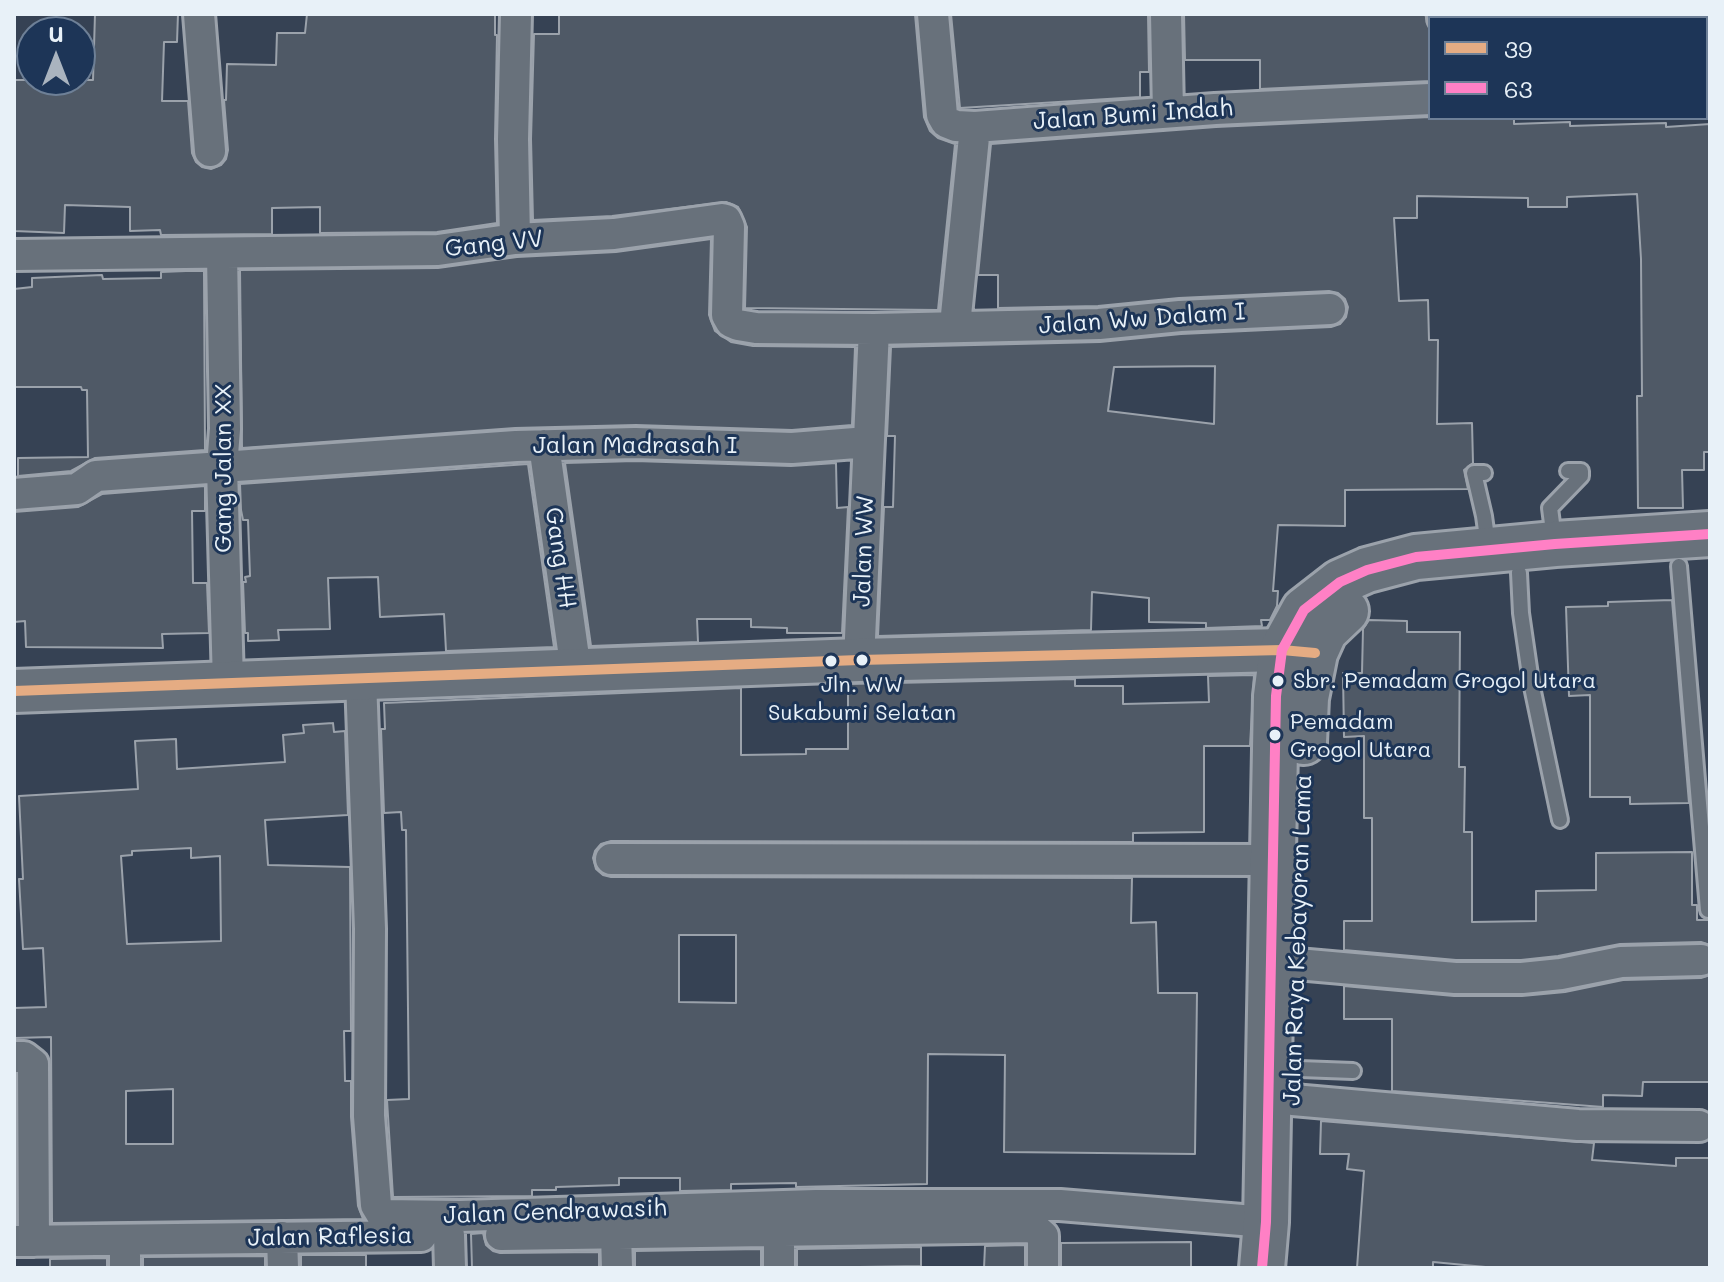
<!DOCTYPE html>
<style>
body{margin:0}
#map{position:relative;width:1724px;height:1282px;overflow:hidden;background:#364254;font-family:Mali,sans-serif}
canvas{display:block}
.frame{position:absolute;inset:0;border:16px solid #e8f1f8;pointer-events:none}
.legend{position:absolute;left:1428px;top:16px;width:280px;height:104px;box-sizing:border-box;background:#1d3557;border:2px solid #6e8097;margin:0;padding:10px 14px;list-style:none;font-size:24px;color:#e8f1f8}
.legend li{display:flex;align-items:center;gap:16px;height:40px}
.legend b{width:40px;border:2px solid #6e8097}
.north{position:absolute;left:16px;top:16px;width:80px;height:80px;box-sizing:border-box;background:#1d3557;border:2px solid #6e8097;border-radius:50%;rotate:0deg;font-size:22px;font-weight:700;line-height:32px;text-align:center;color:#e8f1f8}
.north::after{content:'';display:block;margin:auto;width:28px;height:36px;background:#aab4bf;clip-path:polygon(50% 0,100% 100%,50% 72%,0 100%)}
</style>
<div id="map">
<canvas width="1724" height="1282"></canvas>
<div class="frame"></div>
<ul class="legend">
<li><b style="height:10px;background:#e5ac83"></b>39</li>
<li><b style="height:10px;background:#ff80c5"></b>63</li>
</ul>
<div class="north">U</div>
</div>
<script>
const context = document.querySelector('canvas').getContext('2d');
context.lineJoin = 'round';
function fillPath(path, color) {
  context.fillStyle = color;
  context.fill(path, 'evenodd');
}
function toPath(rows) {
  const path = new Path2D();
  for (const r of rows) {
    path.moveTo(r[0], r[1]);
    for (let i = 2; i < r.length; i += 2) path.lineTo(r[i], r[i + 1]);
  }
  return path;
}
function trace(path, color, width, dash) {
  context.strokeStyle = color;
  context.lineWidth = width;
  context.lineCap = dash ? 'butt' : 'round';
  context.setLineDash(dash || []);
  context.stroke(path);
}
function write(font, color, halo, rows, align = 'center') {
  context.font = font + ' Mali,sans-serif';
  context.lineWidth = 6;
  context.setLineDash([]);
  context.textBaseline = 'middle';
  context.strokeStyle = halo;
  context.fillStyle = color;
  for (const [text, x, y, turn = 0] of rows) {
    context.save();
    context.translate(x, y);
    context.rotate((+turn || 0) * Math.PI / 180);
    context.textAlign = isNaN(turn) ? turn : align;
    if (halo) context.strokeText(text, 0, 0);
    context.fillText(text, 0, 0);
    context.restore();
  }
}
const building = toPath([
 [95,14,178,14,177,42,164,42,162,101,188,101,192,153,196,162,202,167,211,169,221,165,226,159,228,150,224,100,226,100,227,64,276,65,277,33,305,33,307,14,495,14,495,35,497,35,495,139,497,223,437,232,320,233,320,207,272,208,272,234,161,235,160,230,130,231,130,207,65,205,64,233,14,231,14,80,93,80,95,14],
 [559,14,915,14,924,117,930,131,938,138,955,144,938,310,745,308,747,227,738,207,726,202,612,216,533,220,531,139,534,34,559,34,559,14],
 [951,14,1148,14,1149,72,1140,72,1140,97,960,108,951,14],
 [1184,14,1425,14,1430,30,1430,81,1260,89,1260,60,1185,60,1184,14],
 [1430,117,1514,118,1514,124,1570,122,1570,126,1666,123,1666,127,1710,124,1710,452,1704,452,1704,470,1682,470,1683,508,1638,508,1637,396,1642,396,1641,259,1637,194,1567,197,1567,207,1528,207,1528,198,1417,196,1417,218,1394,218,1399,301,1428,300,1429,340,1438,340,1437,424,1472,423,1473,463,1464,470,1468,489,1345,490,1345,526,1278,525,1273,591,1278,591,1277,606,1270,620,1261,620,1262,626,1206,628,1206,623,1149,622,1149,598,1092,592,1091,630,878,636,884,507,893,507,895,436,887,436,891,347,1100,342,1181,334,1331,327,1340,324,1346,317,1348,307,1345,299,1338,293,1329,291,1179,298,1098,306,998,308,998,275,978,275,991,144,1216,127,1430,117],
 [1215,366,1214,424,1108,411,1114,367,1215,366],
 [711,239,709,315,715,331,731,342,753,346,855,347,852,425,792,430,636,425,515,428,242,448,240,270,438,268,517,257,616,252,711,239],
 [186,271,204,271,205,450,95,458,71,471,18,476,18,458,88,457,87,390,82,390,81,387,14,387,14,289,32,287,32,278,102,275,103,279,161,278,161,272,186,271],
 [635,461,791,466,836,463,837,508,848,507,842,633,787,633,787,628,751,627,751,619,697,619,698,642,591,646,565,463,635,461],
 [528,464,554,647,446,651,444,614,380,617,378,577,328,578,330,629,278,630,279,640,248,641,248,633,245,633,243,582,246,582,245,577,250,576,248,520,243,520,241,510,240,484,528,464],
 [205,486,205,511,192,511,193,583,207,583,209,633,162,634,163,648,26,647,25,621,14,622,14,512,78,507,102,494,205,486],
 [1672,600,1689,803,1630,804,1630,797,1590,797,1590,695,1569,696,1566,607,1608,606,1608,602,1672,600],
 [1369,620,1407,621,1407,632,1460,632,1459,767,1465,767,1464,832,1472,832,1472,922,1536,921,1536,891,1596,890,1596,853,1692,852,1692,905,1697,905,1697,920,1710,920,1710,945,1701,942,1620,944,1558,956,1521,960,1456,960,1344,950,1344,921,1372,921,1372,818,1364,818,1364,736,1344,737,1343,673,1362,673,1363,629,1369,620],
 [1254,675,1250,746,1204,746,1204,832,1133,833,1133,842,611,841,601,844,595,851,593,858,596,869,603,875,611,877,1132,878,1131,923,1156,922,1158,993,1197,993,1195,1154,1004,1152,1005,1055,928,1054,927,1184,796,1187,796,1183,731,1184,731,1190,680,1191,680,1178,619,1178,619,1185,556,1187,556,1190,532,1190,532,1196,393,1197,387,1100,409,1099,406,830,402,830,401,812,384,813,381,729,385,729,384,703,741,688,741,755,806,754,806,749,848,749,848,684,1075,679,1075,686,1123,686,1123,704,1209,702,1208,676,1254,675],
 [679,935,736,935,736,1003,679,1002,679,935],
 [333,723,334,732,345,731,348,815,265,820,268,865,350,867,351,1031,344,1031,345,1081,351,1081,351,1117,358,1206,363,1219,52,1223,51,1037,15,1038,14,1008,46,1007,43,948,23,949,19,879,23,879,19,796,138,789,135,741,176,739,177,769,285,762,283,735,304,733,303,725,333,723],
 [191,848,191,858,220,856,221,941,127,944,121,856,132,855,132,851,191,848],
 [173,1089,173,1144,126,1144,126,1091,173,1089],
 [1710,975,1710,1082,1643,1082,1642,1096,1603,1095,1603,1107,1392,1091,1392,1019,1344,1019,1344,986,1454,996,1522,996,1565,992,1623,980,1701,978,1710,975],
 [1321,1121,1594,1143,1592,1160,1676,1166,1676,1158,1710,1158,1710,1268,1496,1268,1433,1262,1433,1268,1357,1268,1364,1171,1347,1169,1349,1154,1320,1154,1321,1121],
 [483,1233,486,1245,493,1251,500,1253,599,1252,599,1268,472,1268,471,1234,483,1233],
 [1191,1242,1191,1268,1061,1268,1061,1243,1191,1242],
 [1025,1245,1025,1268,984,1268,985,1246,1025,1245],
 [921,1247,921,1266,797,1268,797,1249,921,1247],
 [761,1249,761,1268,635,1268,635,1251,761,1249],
 [301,1255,366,1255,366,1268,301,1268,301,1255],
 [265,1256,265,1268,143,1268,143,1257,265,1256],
 [107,1258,107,1268,50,1268,50,1259,107,1258]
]);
const lane = toPath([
 [1484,473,1474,473,1484,516,1488,545],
 [1554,539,1550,508,1581,476,1581,471,1568,471],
 [1679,566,1708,910],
 [1519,573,1521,613,1531,682,1560,820],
 [1273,1068,1353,1071]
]);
const street = toPath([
 [199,14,210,151],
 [933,14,942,115,946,122,956,126,975,127,1215,109,1430,99],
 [1166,14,1168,112],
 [1443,18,1443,14],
 [1706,86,1710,86],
 [515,239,513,139,516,14],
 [222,254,225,429,222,467,228,683],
 [14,255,438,250,515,239,614,234,722,219,726,220,729,227,727,315,731,322,738,325,756,328,874,329],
 [955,325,975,127],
 [544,445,576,671],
 [14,494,77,489,96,476,516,446,635,443,792,448,868,442],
 [859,660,874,329,1099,324,1180,316,1330,309],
 [361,679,370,929,369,1116,376,1205,382,1215,460,1216,816,1205,1060,1205,1266,1222],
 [611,859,1272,860],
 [1297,964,1455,978,1522,978,1561,974,1621,962,1701,960],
 [14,1057,24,1057,33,1064,34,1241],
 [1293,1100,1578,1125,1699,1126],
 [779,1231,779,1268],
 [616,1233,617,1268],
 [449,1235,450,1268],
 [501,1235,1033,1227,1043,1236,1043,1268],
 [282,1237,283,1268],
 [14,1241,421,1236],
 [125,1268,125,1240]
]);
const secondary = toPath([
 [14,691,859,660,1282,650,1315,653]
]);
const primary = toPath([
 [1304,742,1306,698,1315,653,1325,631,1346,611],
 [1262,1268,1266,1222,1276,696,1282,650,1304,610,1340,582,1367,570,1416,557,1555,544,1710,534]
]);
const bus1 = toPath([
 [14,691,859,660,1282,650,1315,653]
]);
const bus2 = toPath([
 [1262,1268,1266,1222,1276,696,1282,650,1304,610,1340,582,1367,570,1416,557,1555,544,1710,534]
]);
const markers = [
 [862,660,7,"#e8f1f8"],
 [831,661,7,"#e8f1f8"],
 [1278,681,7,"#e8f1f8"],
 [1275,735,7,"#e8f1f8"]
];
const busNames = [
 ["Sbr. Pemadam Grogol Utara",1293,681],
 ["Jln. WW",862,685,"center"],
 ["Sukabumi Selatan",862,713,"center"],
 ["Pemadam",1290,722],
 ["Grogol Utara",1290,750]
];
const streetNames = [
 ["Jalan Bumi Indah",1133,115,-4],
 ["Gang VV",494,244,-6],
 ["Jalan Ww Dalam I",1142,319,-4],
 ["Jalan Madrasah I",635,446],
 ["Gang Jalan XX",224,468,-90],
 ["Jalan WW",864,551,-88],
 ["Gang HH",560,558,82],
 ["Jalan Raya Kebayoran Lama",1298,940,-88],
 ["Jalan Cendrawasih",555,1212,-2],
 ["Jalan Raflesia",330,1237,-1]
];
fillPath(building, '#4f5966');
trace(building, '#9ba2ab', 2);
trace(lane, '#9ba2ab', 20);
trace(street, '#9ba2ab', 36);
trace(secondary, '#9ba2ab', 48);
trace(primary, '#9ba2ab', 50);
trace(lane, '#68717b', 14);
trace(street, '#68717b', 30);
trace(secondary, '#68717b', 42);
trace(primary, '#68717b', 44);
trace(bus1, '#e5ac83', 10);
trace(bus2, '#ff80c5', 10);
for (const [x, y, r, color] of markers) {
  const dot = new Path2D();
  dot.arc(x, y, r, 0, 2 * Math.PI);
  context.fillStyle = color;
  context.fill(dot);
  trace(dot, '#1d3557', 3);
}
write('22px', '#e8f1f8', '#1d3557', busNames, 'left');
write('24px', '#e8f1f8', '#1d3557', streetNames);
</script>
